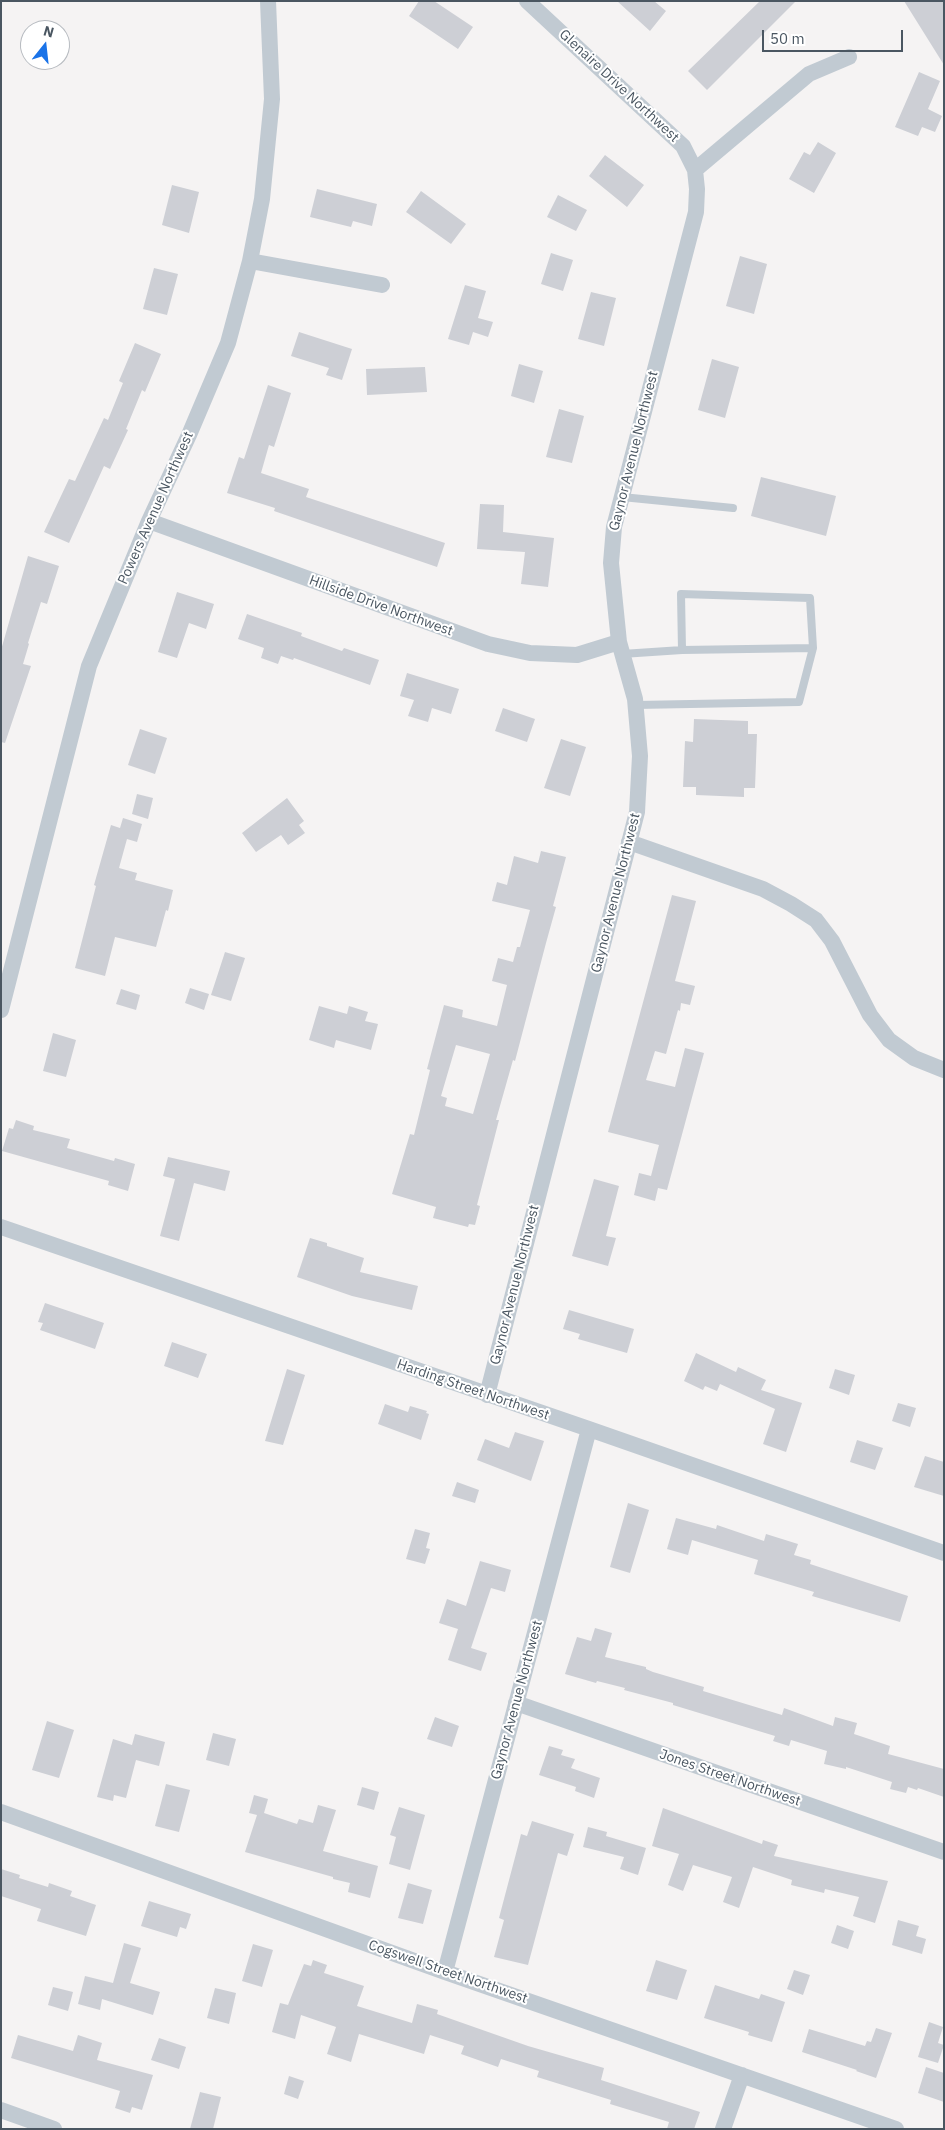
<!DOCTYPE html>
<style>
body{margin:0}
#map{position:relative;width:945px;height:2130px;overflow:hidden;background:#f5f3f3;font-family:"IBM Plex Sans",sans-serif}
canvas{display:block}
.frame{position:absolute;inset:0;border:2px solid #4a5661;pointer-events:none}
.north{position:absolute;left:20px;top:20px;width:50px;height:50px;box-sizing:border-box;background:#fff;border:1px solid #b7bbc0;border-radius:50%;rotate:16deg;font-size:14px;font-weight:700;line-height:20px;text-align:center;color:#4a5661}
.north::after{content:'';display:block;margin:auto;width:18px;height:22px;background:#1a73e8;clip-path:polygon(50% 0,100% 100%,50% 72%,0 100%)}
.scale{position:absolute;left:762px;top:30px;width:141px;height:22px;box-sizing:border-box;border:2px solid #4a5661;border-top:0;padding-left:6px;font-size:15px;line-height:18px;white-space:nowrap;color:#4a5661;-webkit-text-stroke:4px #fff;paint-order:stroke}
</style>
<div id="map">
<canvas width="945" height="2130"></canvas>
<div class="frame"></div>
<div class="north">N</div>
<div class="scale">50 m</div>
</div>
<script>
const context = document.querySelector('canvas').getContext('2d');
context.lineJoin = 'round';
function fillPath(path, color) {
  context.fillStyle = color;
  context.fill(path, 'evenodd');
}
function toPath(rows) {
  const path = new Path2D();
  for (const r of rows) {
    path.moveTo(r[0], r[1]);
    for (let i = 2; i < r.length; i += 2) path.lineTo(r[i], r[i + 1]);
  }
  return path;
}
function trace(path, color, width, dash) {
  context.strokeStyle = color;
  context.lineWidth = width;
  context.lineCap = dash ? 'butt' : 'round';
  context.setLineDash(dash || []);
  context.stroke(path);
}
function write(font, color, halo, rows, align = 'center') {
  context.font = font + ' "IBM Plex Sans",sans-serif';
  context.lineWidth = 4;
  context.setLineDash([]);
  context.textBaseline = 'middle';
  context.strokeStyle = halo;
  context.fillStyle = color;
  for (const [text, x, y, turn = 0] of rows) {
    context.save();
    context.translate(x, y);
    context.rotate((+turn || 0) * Math.PI / 180);
    context.textAlign = isNaN(turn) ? turn : align;
    if (halo) context.strokeText(text, 0, 0);
    context.fillText(text, 0, 0);
    context.restore();
  }
}
const building = toPath([
 [419,1,434,1,473,27,458,49,409,16],
 [617,1,654,1,666,11,650,31],
 [760,1,796,1,707,90,688,71],
 [904,1,944,1,944,65],
 [919,72,940,81,928,109,942,116,935,132,922,127,918,136,895,127],
 [818,142,836,153,814,193,789,179,804,152,810,155],
 [605,155,644,185,627,207,589,176],
 [172,185,199,192,189,233,162,225],
 [317,189,377,204,372,226,353,221,351,227,310,217],
 [421,191,466,224,451,244,406,212],
 [558,195,587,210,576,231,547,217],
 [551,253,573,260,563,291,541,284],
 [740,256,767,264,754,314,726,306],
 [154,268,178,274,167,315,143,309],
 [465,285,486,291,478,318,493,322,488,337,473,332,469,345,448,339],
 [591,292,616,298,604,346,578,339],
 [299,332,352,349,342,380,326,375,329,368,291,356],
 [135,343,161,354,145,392,142,390,126,429,128,430,110,469,104,466,69,543,44,532,69,479,75,481,104,418,108,420,123,383,119,381],
 [712,359,739,367,725,418,698,410],
 [519,364,543,371,534,403,511,396],
 [425,367,427,392,367,395,366,369],
 [268,385,291,393,274,447,269,445,261,473,309,489,306,497,445,543,437,567,274,511,275,508,227,493,239,457,244,459],
 [559,409,584,416,572,463,546,457],
 [761,477,836,496,826,536,751,516],
 [480,504,504,505,503,532,554,538,548,587,521,584,525,552,477,549],
 [28,556,59,566,47,604,41,602,28,643,29,644,23,664,31,666,5,743,1,742,1,650],
 [177,592,214,604,206,629,189,623,177,658,158,652],
 [247,614,302,633,301,636,342,651,344,648,379,660,370,685,294,658,293,660,281,656,278,664,261,658,264,648,238,639],
 [407,673,459,689,451,714,432,708,428,722,408,716,414,700,400,696],
 [503,708,535,719,527,742,495,731],
 [694,719,748,721,748,734,757,734,755,788,744,788,744,797,696,795,696,787,683,787,685,741,693,742],
 [140,729,167,738,155,774,128,765],
 [561,739,586,747,570,796,544,788],
 [137,794,153,798,148,819,132,814],
 [287,798,304,821,299,825,305,833,288,845,281,835,256,852,242,833],
 [123,818,142,824,137,842,127,839,119,868,137,873,135,880,173,890,168,911,166,910,156,947,115,937,105,976,75,968,96,886,94,885,111,825,120,828],
 [541,851,566,857,553,906,556,907,546,943,515,1061,513,1060,496,1120,499,1120,477,1205,480,1206,475,1225,469,1224,468,1227,433,1218,436,1207,392,1194,410,1134,414,1135,430,1070,427,1069,444,1005,463,1010,462,1017,497,1026,507,985,492,981,498,958,513,962,517,947,520,947,530,910,492,901,497,882,507,885,514,856,538,863],
 [456,1045,490,1054,473,1114,445,1106,447,1098,441,1096],
 [672,895,696,901,675,981,695,986,690,1005,681,1003,680,1011,678,1010,666,1054,655,1051,646,1080,675,1087,685,1048,704,1053,667,1190,658,1188,655,1201,634,1195,639,1173,651,1176,659,1145,608,1132],
 [225,952,245,958,231,1001,211,995],
 [190,988,209,994,204,1010,185,1003],
 [121,989,140,995,136,1010,116,1004],
 [319,1006,347,1014,349,1006,368,1012,365,1021,378,1024,371,1050,336,1040,334,1048,309,1040],
 [53,1033,76,1040,66,1077,43,1071],
 [16,1120,34,1126,33,1130,70,1139,67,1148,114,1161,115,1158,135,1164,128,1191,108,1185,109,1181,2,1151,9,1128,13,1129],
 [168,1157,230,1171,225,1191,194,1183,179,1241,160,1236,175,1179,163,1176],
 [594,1179,619,1186,606,1236,616,1238,608,1266,572,1256],
 [310,1238,327,1243,327,1246,364,1258,360,1272,418,1286,412,1310,352,1296,297,1277],
 [45,1303,104,1323,95,1349,40,1330,43,1323,38,1322],
 [569,1310,634,1329,627,1353,578,1339,580,1334,563,1329],
 [172,1342,207,1354,198,1378,164,1366],
 [696,1353,736,1372,738,1367,766,1380,761,1390,802,1403,786,1452,763,1444,775,1409,720,1384,717,1391,705,1386,703,1390,684,1381],
 [287,1369,305,1375,283,1445,265,1441],
 [835,1369,855,1375,849,1395,829,1388],
 [898,1403,916,1408,910,1427,892,1421],
 [385,1404,408,1412,410,1406,427,1411,426,1413,429,1414,421,1440,378,1424],
 [515,1432,544,1441,531,1481,477,1460,485,1439,509,1448],
 [857,1440,883,1448,875,1470,850,1462],
 [925,1456,944,1462,944,1496,914,1487],
 [457,1482,479,1490,475,1503,452,1496],
 [628,1503,649,1510,630,1573,610,1567],
 [676,1518,716,1529,717,1525,764,1541,766,1534,798,1544,794,1555,811,1560,810,1564,908,1596,900,1622,812,1596,814,1592,754,1574,758,1560,692,1540,688,1555,667,1549],
 [415,1529,430,1533,426,1548,430,1549,425,1564,406,1559],
 [480,1561,511,1570,505,1592,491,1588,471,1648,487,1653,481,1671,448,1660,458,1629,439,1623,447,1599,466,1606],
 [595,1628,612,1633,605,1657,646,1667,646,1669,653,1672,704,1687,703,1691,782,1715,784,1708,833,1726,835,1717,857,1723,854,1734,890,1746,888,1754,944,1769,944,1797,918,1788,917,1790,908,1787,906,1793,890,1789,892,1782,846,1767,846,1769,824,1764,827,1751,791,1740,789,1746,773,1741,775,1736,673,1705,673,1703,624,1690,625,1688,597,1681,596,1683,565,1674,577,1637,591,1641],
 [435,1717,459,1726,452,1747,427,1739],
 [47,1721,74,1730,59,1778,32,1770],
 [213,1733,236,1739,229,1766,206,1760],
 [135,1734,165,1742,159,1766,136,1760,126,1798,114,1795,113,1801,97,1797,113,1739,132,1745],
 [549,1746,563,1750,561,1755,575,1759,571,1768,600,1778,594,1798,575,1791,576,1787,539,1775],
 [166,1784,190,1790,179,1832,155,1826],
 [362,1787,379,1792,374,1810,357,1805],
 [254,1795,268,1799,264,1813,297,1824,299,1819,313,1823,318,1805,336,1810,323,1851,378,1866,370,1898,348,1892,350,1883,333,1879,333,1877,245,1852,257,1815,249,1813],
 [399,1807,425,1815,410,1870,389,1864,396,1837,390,1835],
 [663,1808,762,1844,763,1840,778,1845,774,1856,888,1881,875,1923,853,1916,859,1897,825,1889,824,1893,791,1885,792,1880,753,1867,739,1908,723,1902,732,1877,693,1865,683,1891,668,1885,679,1854,652,1846],
 [532,1821,574,1834,567,1856,558,1853,528,1965,494,1957,504,1920,499,1918,518,1846,521,1834,527,1836],
 [588,1827,607,1832,606,1836,646,1848,638,1875,620,1869,624,1857,583,1847],
 [1,1869,20,1875,19,1878,48,1887,49,1883,72,1891,70,1896,96,1905,86,1936,37,1921,41,1909,1,1896],
 [408,1883,432,1890,423,1924,398,1918],
 [149,1901,191,1914,186,1929,180,1927,177,1937,141,1926],
 [898,1920,919,1926,916,1936,926,1939,922,1954,892,1945],
 [837,1925,854,1931,848,1949,831,1943],
 [124,1943,141,1948,130,1983,160,1992,153,2015,102,1999,100,2010,78,2004,85,1976,113,1983],
 [253,1944,273,1950,262,1987,242,1981],
 [313,1960,327,1965,324,1973,364,1986,357,2006,412,2023,417,2004,438,2010,437,2014,528,2046,604,2068,601,2080,700,2112,694,2129,667,2129,669,2122,610,2104,611,2100,537,2077,539,2071,501,2059,498,2067,461,2054,464,2046,430,2035,424,2054,359,2034,351,2062,327,2054,336,2027,301,2015,295,2039,272,2032,280,2003,288,2005,304,1964,311,1966],
 [656,1960,687,1970,677,2000,646,1991],
 [794,1970,810,1975,803,1995,787,1989],
 [715,1985,759,1999,761,1994,785,2002,772,2042,748,2035,749,2032,704,2018],
 [53,1987,73,1992,68,2011,48,2005],
 [215,1988,236,1993,229,2024,207,2018],
 [929,2022,943,2027,938,2043,944,2045,938,2063,918,2057],
 [876,2028,892,2033,876,2078,856,2071,857,2070,802,2052,809,2029,865,2046,867,2041,871,2042],
 [18,2035,73,2051,78,2035,102,2043,97,2060,153,2075,142,2110,132,2107,130,2113,115,2108,120,2091,11,2058],
 [159,2038,186,2047,179,2069,151,2060],
 [926,2067,944,2073,944,2102,918,2093],
 [289,2076,304,2081,298,2099,284,2094],
 [200,2092,221,2097,213,2129,190,2129]
]);
const service = toPath([
 [622,497,733,508],
 [682,650,813,648],
 [622,654,682,650,681,594,810,598,813,648,799,702,636,705]
]);
const minor = toPath([
 [695,170,809,74,849,57],
 [250,261,382,285],
 [149,521,488,644,530,653,577,655,619,642],
 [629,842,763,889,791,904,816,920,832,941,870,1015,889,1040,914,1058,944,1070],
 [1,1010,89,666,149,521,189,435,228,343,250,261,262,199,272,99,268,1],
 [1,1227,589,1429,944,1553],
 [487,1395,637,812,640,756,635,699,619,642,611,563,614,527,696,212,697,189,695,170,683,146,527,1],
 [516,1703,944,1852],
 [1,1812,445,1972,896,2129],
 [445,1972,589,1429],
 [1,2110,54,2129],
 [723,2129,742,2075]
]);
const streetNames = [
 ["Glenaire Drive Northwest",619,86,43],
 ["Gaynor Avenue Northwest",634,451,-76],
 ["Powers Avenue Northwest",156,508,-66],
 ["Hillside Drive Northwest",381,606,20],
 ["Gaynor Avenue Northwest",616,893,-76],
 ["Gaynor Avenue Northwest",515,1285,-76],
 ["Harding Street Northwest",473,1390,19],
 ["Gaynor Avenue Northwest",517,1700,-75],
 ["Jones Street Northwest",730,1778,19],
 ["Cogswell Street Northwest",448,1972,19]
];
fillPath(building, '#cdcfd5');
trace(service, '#c1cad2', 8);
trace(minor, '#c1cad2', 16);
write('14px', '#4a5661', '#fff', streetNames);
</script>
